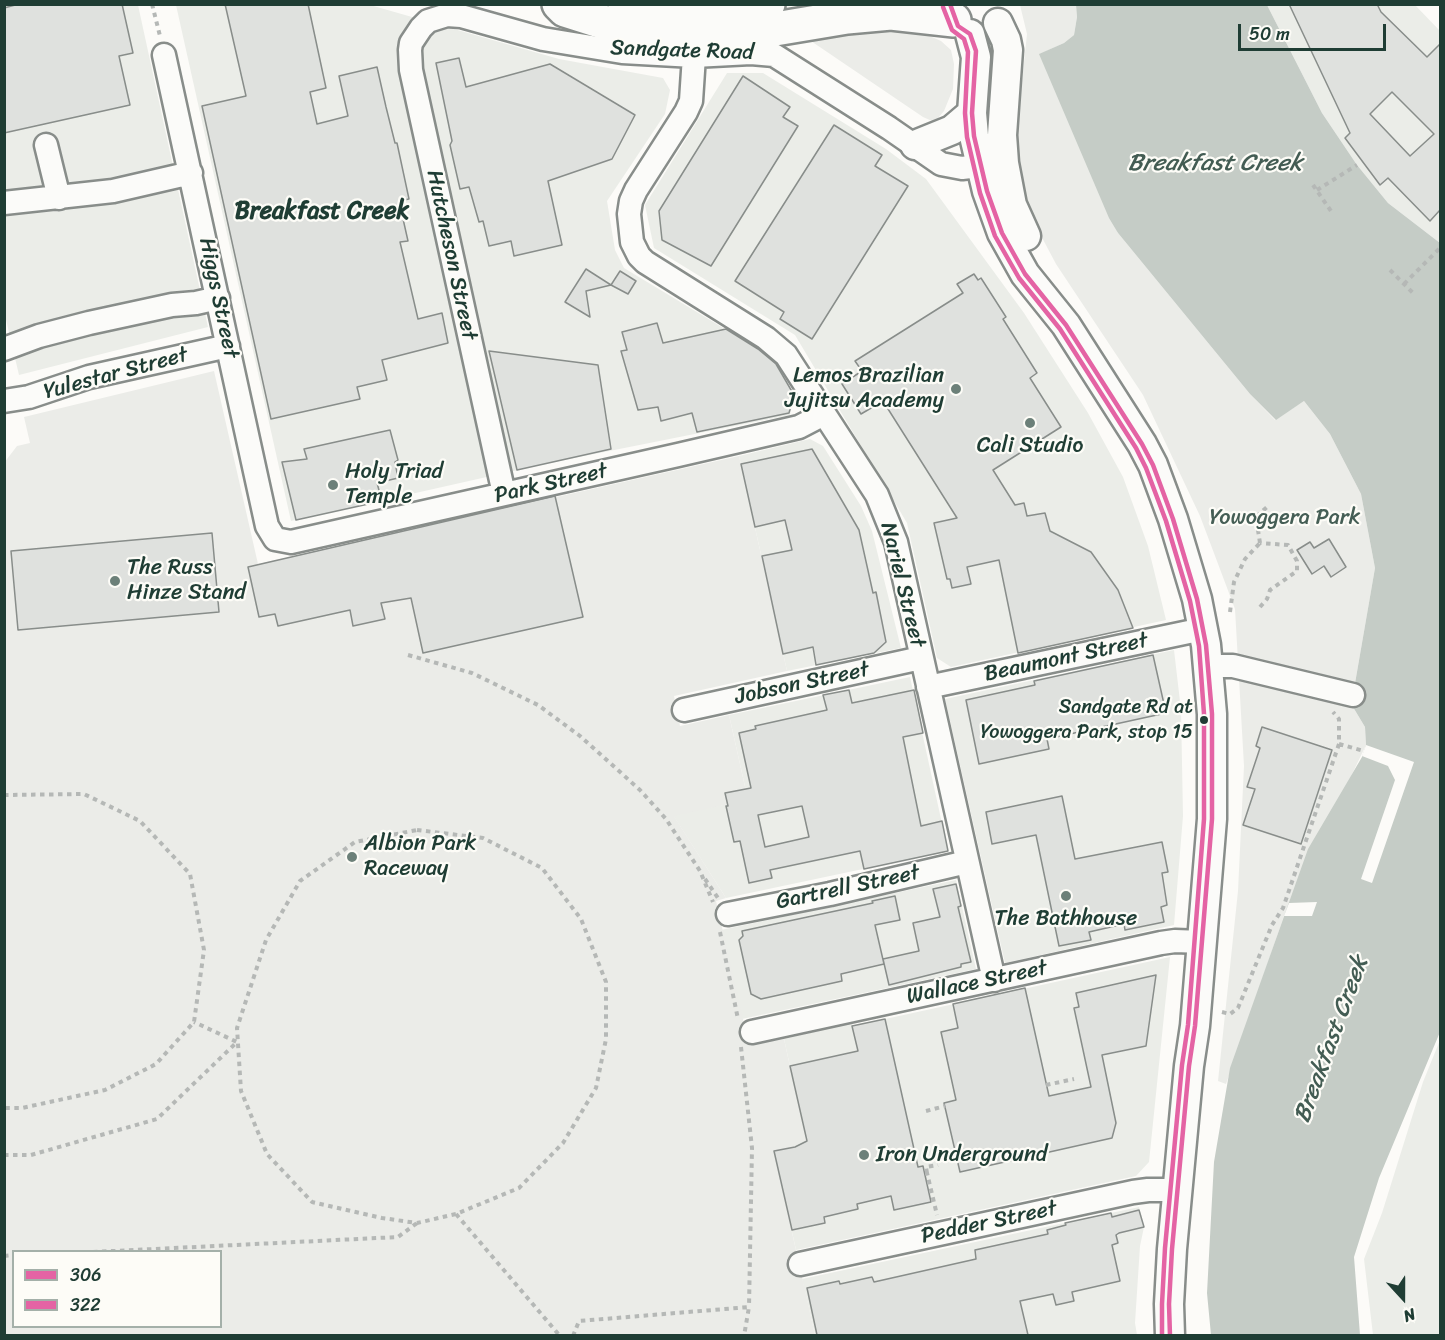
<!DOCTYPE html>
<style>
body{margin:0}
#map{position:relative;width:1445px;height:1340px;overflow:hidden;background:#fcfbf8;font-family:Sriracha,sans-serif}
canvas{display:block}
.frame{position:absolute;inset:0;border:6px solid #1f3d34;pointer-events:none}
.legend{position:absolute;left:12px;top:1250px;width:210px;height:78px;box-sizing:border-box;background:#fdfcf7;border:2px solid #a4b0a9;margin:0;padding:8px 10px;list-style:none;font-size:18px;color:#1f3d34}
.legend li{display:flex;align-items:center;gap:12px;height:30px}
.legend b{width:30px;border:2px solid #a4b0a9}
.north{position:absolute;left:1373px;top:1268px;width:60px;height:60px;-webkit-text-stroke:4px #fdfcf7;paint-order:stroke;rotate:159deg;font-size:16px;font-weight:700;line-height:24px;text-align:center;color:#1f3d34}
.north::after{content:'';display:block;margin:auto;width:21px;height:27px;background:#1f3d34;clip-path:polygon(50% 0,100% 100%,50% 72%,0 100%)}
.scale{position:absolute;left:1238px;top:24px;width:148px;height:27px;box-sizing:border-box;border:3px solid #1f3d34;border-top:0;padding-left:8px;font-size:18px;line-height:21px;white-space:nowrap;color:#1f3d34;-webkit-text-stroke:4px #fdfcf7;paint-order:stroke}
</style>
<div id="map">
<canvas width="1445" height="1340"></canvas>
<div class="frame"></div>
<ul class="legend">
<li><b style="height:8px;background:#e463a4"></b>306</li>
<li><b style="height:8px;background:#e463a4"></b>322</li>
</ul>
<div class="north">N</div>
<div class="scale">50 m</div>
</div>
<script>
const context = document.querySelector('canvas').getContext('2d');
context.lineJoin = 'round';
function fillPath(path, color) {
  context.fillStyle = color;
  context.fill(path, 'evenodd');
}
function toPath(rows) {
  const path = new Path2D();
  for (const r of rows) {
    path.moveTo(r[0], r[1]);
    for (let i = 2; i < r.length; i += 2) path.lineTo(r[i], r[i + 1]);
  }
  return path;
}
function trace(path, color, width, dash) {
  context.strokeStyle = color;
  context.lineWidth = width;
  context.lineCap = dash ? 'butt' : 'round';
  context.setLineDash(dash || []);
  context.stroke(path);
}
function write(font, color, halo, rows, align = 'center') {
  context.font = font + ' Sriracha,sans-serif';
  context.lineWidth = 4.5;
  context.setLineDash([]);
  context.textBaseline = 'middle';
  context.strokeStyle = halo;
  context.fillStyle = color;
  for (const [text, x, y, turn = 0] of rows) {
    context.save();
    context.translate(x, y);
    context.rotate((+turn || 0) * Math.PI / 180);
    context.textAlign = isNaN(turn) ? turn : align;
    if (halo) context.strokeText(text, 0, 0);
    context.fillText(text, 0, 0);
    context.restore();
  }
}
const built = toPath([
 [4,5,138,5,208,327,19,375,4,311],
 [176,5,370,5,559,59,663,78,670,90,665,114,607,201,615,250,624,268,730,332,775,363,794,395,790,415,549,463,291,521],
 [1267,5,1415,5,1440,31,1440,243,1388,203,1357,165,1322,113],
 [727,73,763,73,886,149,926,179,1024,313,1088,413,1123,477,1148,546,1166,620,951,667,937,658,907,523,795,335,654,248,645,205],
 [810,439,823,446,861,506,872,531,901,648,787,671,739,456],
 [1174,650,1181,710,1183,816,1174,925,1005,963,945,699],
 [910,677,948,851,726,898,673,815,748,800,729,715],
 [956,880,976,969,742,1019,721,930],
 [1170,957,1149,1162,1136,1176,796,1250,774,1151,807,1143,784,1039,847,1024,852,1023,853,1026],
 [1440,1040,1440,1335,1373,1335,1364,1259,1382,1213,1423,1082],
 [1139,1207,1144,1227,1140,1246,1135,1323,1137,1335,815,1335,802,1279]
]);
const green = toPath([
 [1020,5,1076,5,1077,17,1074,35,1064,43,1040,54,1118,233,1250,394,1275,420,1304,401,1330,434,1361,494,1375,568,1353,695,1353,707,1365,727,1366,745,1284,916,1226,1084,1218,1081,1238,891,1244,766,1235,609,1200,516,1143,395,1056,264,1029,213,1022,194,1015,147,1027,34],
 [878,28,923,33,941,41,951,50,954,64,953,89,944,111,938,118,932,121,923,117,805,37],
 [214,371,258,564,739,456,787,671,674,696,680,726,729,715,748,800,674,816,726,898,716,901,749,1045,784,1039,807,1144,774,1152,815,1335,5,1335,4,463,17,446,30,443,24,417],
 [14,1252,220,1252,220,1326,14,1326]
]);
const water = toPath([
 [1076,5,1267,5,1322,113,1357,165,1388,203,1440,243,1440,1032,1379,1178,1354,1257,1360,1335,1211,1335,1207,1293,1214,1162,1230,1068,1308,849,1362,757,1366,745,1365,727,1353,707,1353,695,1375,568,1361,494,1330,434,1304,401,1276,420,1250,394,1118,233,1109,218,1039,54,1064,43,1074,35,1077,17]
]);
const pier = toPath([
 [1366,745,1414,762,1372,883,1361,879,1395,780,1388,766,1362,756],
 [1317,902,1312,916,1284,916,1289,903]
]);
const building = toPath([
 [19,4,122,4,133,53,119,56,130,105,4,133,4,8,19,4],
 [225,4,308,4,326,88,310,92,317,124,348,116,339,76,377,67,386,107,395,143,397,143,409,199,399,201,408,241,400,242,418,319,442,313,448,343,382,360,387,380,357,387,360,399,271,419,202,106,246,96,225,4],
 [1289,4,1377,4,1381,12,1427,57,1440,44,1440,210,1430,221,1388,178,1380,185,1345,138,1350,133,1289,4],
 [1392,92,1434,134,1410,156,1370,114,1392,92],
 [459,58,466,87,550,64,635,115,612,159,548,181,562,245,514,256,511,241,489,246,483,221,479,222,469,187,460,189,450,145,452,141,436,63,459,58],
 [743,76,790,107,783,117,798,126,711,266,662,240,659,211,743,76],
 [834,125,882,155,875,166,908,186,812,339,780,319,784,312,735,281,834,125],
 [586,269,611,285,586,291,590,317,565,302,586,269],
 [620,271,636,281,628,294,611,285,620,271],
 [974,274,978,280,981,278,1006,317,1003,319,1037,373,1030,378,1061,427,993,470,1015,505,1024,503,1027,516,1045,513,1050,531,1091,552,1118,590,1133,628,1018,653,999,560,967,567,971,584,952,588,950,579,947,579,934,523,957,518,883,401,861,414,842,384,862,371,855,361,963,293,957,284,974,274],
 [657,323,663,343,726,329,758,349,776,364,794,395,789,413,697,432,692,413,661,421,658,407,638,410,621,351,627,350,622,332,657,323],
 [489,351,598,365,611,449,517,470,489,351],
 [390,430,398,460,395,462,398,478,377,483,382,501,296,520,282,462,307,459,304,449,390,430],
 [812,449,859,530,873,593,876,592,886,642,874,653,816,665,813,647,783,654,762,556,792,550,785,520,755,527,741,464,812,449],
 [555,496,583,617,423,653,411,598,381,603,385,619,353,626,350,610,278,626,275,614,259,617,248,567,555,496],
 [212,533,219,612,18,630,11,551,212,533],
 [1329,539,1346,567,1331,577,1324,566,1312,574,1297,550,1310,542,1314,548,1329,539],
 [1153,655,1166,713,1047,739,1049,749,979,764,966,700,1035,685,1034,681,1153,655],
 [849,690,852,703,914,690,923,733,903,737,921,826,942,821,948,851,864,869,860,851,770,870,772,878,749,883,740,841,734,842,726,806,728,806,725,793,751,788,739,733,756,729,755,726,827,710,823,695,849,690],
 [802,806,809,837,765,847,758,815,802,806],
 [1262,727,1332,750,1301,844,1243,825,1255,789,1247,787,1260,748,1256,746,1262,727],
 [1062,796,1075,859,1162,842,1168,872,1162,873,1167,905,1161,907,1164,922,1125,930,1124,924,1089,932,1091,940,1059,946,1036,835,992,844,986,812,1062,796],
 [956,884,961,906,958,907,971,962,961,964,961,967,889,985,883,959,919,951,913,923,940,917,933,889,956,884],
 [895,896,900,920,875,925,884,964,841,974,842,981,761,999,751,994,739,940,743,936,742,931,873,903,872,901,895,896],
 [1156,975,1146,1046,1102,1055,1116,1123,1112,1138,960,1172,944,1103,956,1100,941,1032,958,1028,953,1004,1025,988,1049,1096,1091,1087,1074,1008,1079,1007,1076,993,1156,975],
 [885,1019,918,1167,923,1166,931,1202,894,1210,891,1196,857,1204,858,1209,824,1217,825,1223,792,1230,774,1151,795,1147,807,1141,790,1066,858,1051,852,1026,885,1019],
 [1139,1210,1144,1227,1119,1233,1116,1235,1118,1243,1112,1245,1120,1281,1072,1292,1074,1301,1056,1305,1053,1294,1020,1301,1028,1335,817,1335,807,1288,839,1281,840,1284,872,1277,874,1282,976,1259,975,1250,1048,1234,1047,1230,1066,1225,1065,1223,1111,1213,1112,1217,1139,1210]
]);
const path = toPath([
 [152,4,160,36],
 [1313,185,1333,214],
 [1317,190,1357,165],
 [1390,270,1415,295],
 [1404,284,1440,248],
 [1260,543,1256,517,1268,506],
 [1260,607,1267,599,1270,590,1297,571,1297,561,1288,545,1260,543],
 [1230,612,1234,582,1245,559,1260,543],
 [408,655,472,673,538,705,580,736,640,790,666,819,700,871,713,902],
 [1339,744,1364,751],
 [4,795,84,794,140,821,190,874,204,950,194,1022,156,1064,105,1090,22,1108,4,1108],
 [417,830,483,838,542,868,581,919,606,982,606,1039,596,1088,563,1143,519,1188,456,1214,417,1223,382,1218,312,1202,267,1154,241,1091,237,1028,266,940,300,881,355,842,417,830],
 [705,879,718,898],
 [720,932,738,1019],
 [1222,1012,1230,1014,1238,1008,1272,925,1283,908,1339,744,1339,719,1333,712],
 [741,1047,752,1148,749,1307],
 [1046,1085,1074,1079],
 [926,1111,945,1106],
 [4,1155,31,1155,157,1119,237,1042,194,1022],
 [925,1173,927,1173,937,1215],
 [927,1173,926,1167,938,1165],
 [456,1214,560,1336],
 [93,1252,398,1237,417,1223],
 [4,1256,14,1255],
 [573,1336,579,1321,749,1307,744,1336]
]);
const minor = toPath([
 [164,55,267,526,275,539,291,542,678,455,799,427,824,414],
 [694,56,691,101,686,112,636,190,631,201,629,214,632,242,639,256,645,262,766,338,786,355,877,495,896,542,994,980],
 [46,145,59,198],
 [4,203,113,191,191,173],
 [4,349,39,336,89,323,172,305,196,303,218,298],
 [4,401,29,397,89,377,228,346],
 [504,494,411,70,410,50,411,43,421,28,428,21,447,15,461,16,543,39,622,52,694,56,751,53,774,55,889,128,941,164,962,168,996,164],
 [1208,666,1233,666,1353,695],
 [928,687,1203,629],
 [684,710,921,658],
 [728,914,830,894,967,862],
 [752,1032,1161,943,1175,941,1202,942],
 [800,1264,1133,1192,1148,1190,1178,1190]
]);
const major = toPath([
 [998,23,1006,40,1008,50,1002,135,1004,163,1012,205,1026,236],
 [970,34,976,57,972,113,974,136,987,191,1002,233,1025,274,1066,325,1142,444,1153,465,1173,519,1197,599,1206,645,1212,714,1212,819,1195,1026,1189,1066,1172,1249,1169,1304,1170,1336],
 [915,145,952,130,972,113]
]);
const highway = toPath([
 [559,4,565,10,606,23,658,31,686,33,763,31,847,17,891,13,954,20],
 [625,4,696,9,768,4]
]);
const bus1 = toPath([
 [950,4,958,26,970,34,976,51,972,113,974,136,987,191,1002,233,1025,274,1066,325,1142,444,1153,465,1173,519,1197,599,1206,645,1212,714,1212,819,1195,1026,1189,1066,1172,1249,1169,1304,1170,1336]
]);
const bus2 = toPath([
 [943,7,952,30,964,39,968,52,965,113,967,137,980,193,995,236,1019,278,1060,329,1136,448,1146,468,1166,521,1190,601,1199,646,1204,714,1204,819,1188,1025,1182,1065,1165,1248,1162,1304,1162,1336]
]);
const markers = [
 [956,389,6,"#6c8079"],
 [1030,423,6,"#6c8079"],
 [333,485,6,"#6c8079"],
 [115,581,6,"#6c8079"],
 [1204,720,5,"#1f3d34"],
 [352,857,6,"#6c8079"],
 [1066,896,6,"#6c8079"],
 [864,1155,6,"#6c8079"]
];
const busNames = [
 ["Sandgate Rd at",1193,708],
 ["Yowoggera Park, stop 15",1193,733]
];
const streetNames = [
 ["Sandgate Road",682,51,2],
 ["Hutcheson Street",451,255,78],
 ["Higgs Street",218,298,78],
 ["Yulestar Street",116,374,-15],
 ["Park Street",551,484,-13],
 ["Nariel Street",902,585,76],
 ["Beaumont Street",1066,658,-12],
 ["Jobson Street",802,684,-12],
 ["Gartrell Street",848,888,-12],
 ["Wallace Street",977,983,-12],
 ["Pedder Street",989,1223,-12]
];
const poiNames = [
 ["Lemos Brazilian",944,376,"right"],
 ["Jujitsu Academy",944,401,"right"],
 ["Cali Studio",1030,446,"center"],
 ["Holy Triad",345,472],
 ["Temple",345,497],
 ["The Russ",127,568],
 ["Hinze Stand",127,593],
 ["Albion Park",364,844],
 ["Raceway",364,869],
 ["The Bathhouse",1066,919,"center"],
 ["Iron Underground",876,1155]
];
const parkNames = [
 ["Yowoggera Park",1285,518]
];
const waterNames = [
 ["Breakfast Creek",1215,164],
 ["Breakfast Creek",1332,1040,-70]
];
const neighbourhoodNames = [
 ["Breakfast Creek",322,212]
];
fillPath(built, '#ebede8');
fillPath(green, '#ebece8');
fillPath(water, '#c5ccc6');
fillPath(pier, '#fcfbf8');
fillPath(building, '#dfe1de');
trace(building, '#888d8a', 1.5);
trace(minor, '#888d8a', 27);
trace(major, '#888d8a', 33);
trace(highway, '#888d8a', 38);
trace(path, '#b5b8b6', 4, [4.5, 4.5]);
trace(minor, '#fbfbf9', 22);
trace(major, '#fbfbf9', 28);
trace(highway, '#fbfbf9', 33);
trace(bus1, '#e463a4', 4.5);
trace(bus2, '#e463a4', 4.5);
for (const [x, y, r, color] of markers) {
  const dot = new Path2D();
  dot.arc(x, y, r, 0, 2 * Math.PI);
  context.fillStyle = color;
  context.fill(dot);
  trace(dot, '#fdfcf7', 2);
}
write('20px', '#1f3d34', '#fdfcf7', busNames, 'right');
write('22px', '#1f3d34', '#fdfcf7', streetNames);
write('22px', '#1f3d34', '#fdfcf7', poiNames, 'left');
write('22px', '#455e55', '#fdfcf7', parkNames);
write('italic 24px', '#435c53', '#fdfcf7', waterNames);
write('bold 24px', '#1f3d34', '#fdfcf7', neighbourhoodNames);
</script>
